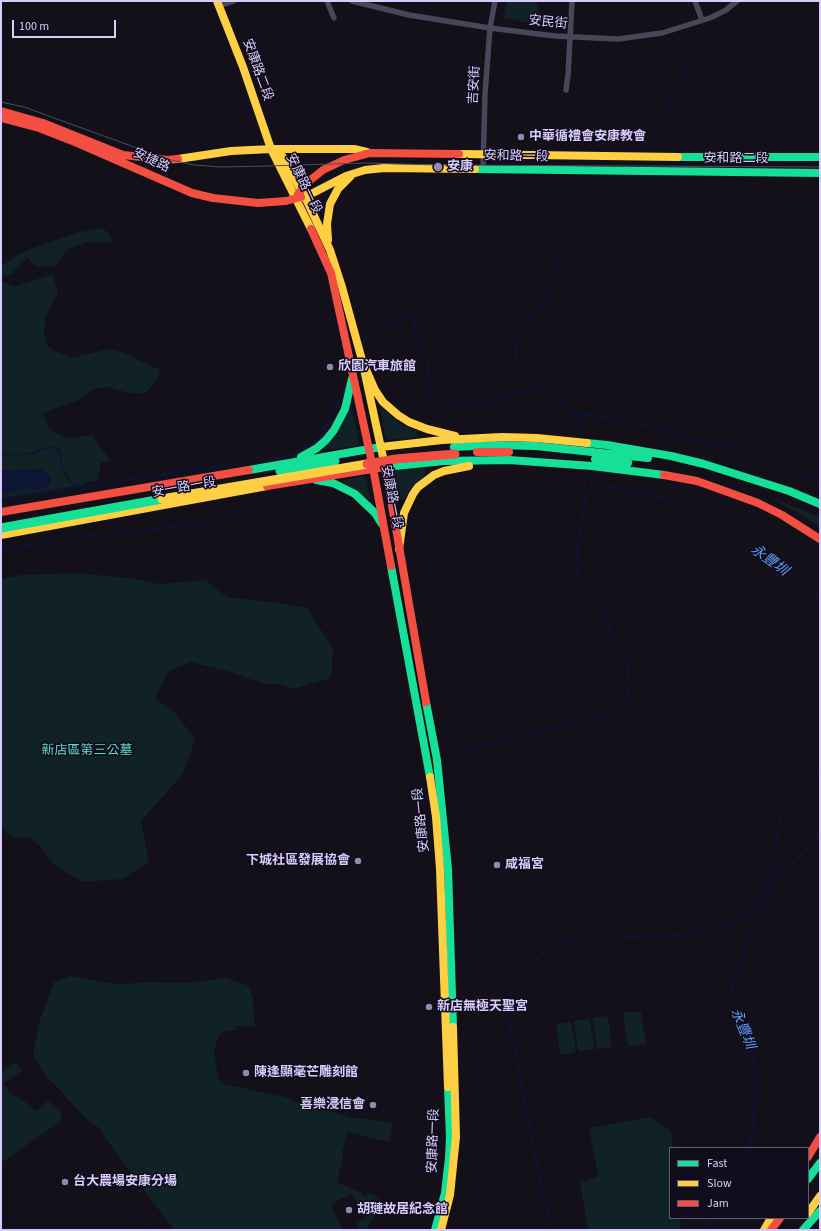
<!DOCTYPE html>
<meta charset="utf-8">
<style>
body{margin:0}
#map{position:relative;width:821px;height:1231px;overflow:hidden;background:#13101a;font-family:"Source Sans 3",sans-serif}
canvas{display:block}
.frame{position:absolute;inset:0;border:2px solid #d7ccfc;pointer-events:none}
.legend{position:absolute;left:669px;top:1147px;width:140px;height:72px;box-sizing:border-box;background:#120d1d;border:1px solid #615976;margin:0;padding:5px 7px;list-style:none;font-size:12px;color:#d7ccfc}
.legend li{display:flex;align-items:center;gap:8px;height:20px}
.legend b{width:20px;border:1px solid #615976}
.scale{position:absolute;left:12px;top:20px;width:104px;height:18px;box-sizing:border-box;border:2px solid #d7ccfc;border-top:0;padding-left:5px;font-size:12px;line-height:14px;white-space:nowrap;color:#d7ccfc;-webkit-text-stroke:3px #120d1d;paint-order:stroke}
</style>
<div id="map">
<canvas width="821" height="1231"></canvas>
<div class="frame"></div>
<ul class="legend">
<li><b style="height:5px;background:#16e098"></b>Fast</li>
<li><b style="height:5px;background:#ffcf43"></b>Slow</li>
<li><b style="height:5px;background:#f24e42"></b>Jam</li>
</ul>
<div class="scale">100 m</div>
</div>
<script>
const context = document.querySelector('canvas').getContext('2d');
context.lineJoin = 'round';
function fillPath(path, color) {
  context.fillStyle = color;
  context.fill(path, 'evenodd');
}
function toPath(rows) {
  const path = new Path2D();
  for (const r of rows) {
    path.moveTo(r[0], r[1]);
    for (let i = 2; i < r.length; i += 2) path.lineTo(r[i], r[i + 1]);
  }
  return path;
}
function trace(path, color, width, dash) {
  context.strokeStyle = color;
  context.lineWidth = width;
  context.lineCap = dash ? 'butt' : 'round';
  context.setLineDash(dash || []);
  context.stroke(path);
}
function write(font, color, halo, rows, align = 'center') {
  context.font = font + ' "Source Sans 3","Noto Sans TC",sans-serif';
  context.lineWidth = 3;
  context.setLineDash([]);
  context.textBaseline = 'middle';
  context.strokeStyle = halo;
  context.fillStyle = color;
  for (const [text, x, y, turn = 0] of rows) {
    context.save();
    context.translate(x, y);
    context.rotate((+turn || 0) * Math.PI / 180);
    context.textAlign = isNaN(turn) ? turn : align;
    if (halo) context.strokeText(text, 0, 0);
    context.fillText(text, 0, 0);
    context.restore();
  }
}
const green = toPath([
 [507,1,536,1,542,26,503,18],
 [102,228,111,235,111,243,87,242,66,250,57,266,37,267,27,258,11,274,1,278,1,267,11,259,25,251,79,232],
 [53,274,58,293,46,316,44,330,46,344,54,351,72,358,109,349,124,353,160,370,158,379,145,393,129,393,108,387,94,389,78,400,42,413,50,430,69,439,92,435,111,462,101,462,98,481,84,483,83,485,1,498,1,280,13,287],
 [380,408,383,408,390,416,403,425,417,431,418,435,417,437,388,440,385,436],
 [350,409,351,409,353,412,359,443,355,446,324,450,323,446,337,433],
 [423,467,425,468,425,474,411,488,405,498,399,500,398,497,393,470],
 [362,476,366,478,367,481,370,498,369,500,343,482,344,480],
 [768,496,820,517,820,527,809,520],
 [76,573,126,578,160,584,205,580,227,597,278,603,307,608,333,649,331,678,293,689,282,684,268,685,227,671,191,662,168,672,155,698,174,712,195,739,183,774,141,821,149,862,122,879,83,882,54,865,41,847,29,837,11,837,1,828,1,579,21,575],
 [71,976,114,984,126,984,145,982,188,983,225,978,249,986,253,1000,255,1027,236,1026,236,1030,227,1031,219,1035,214,1051,218,1078,225,1084,285,1097,297,1101,297,1102,338,1114,352,1118,361,1118,393,1123,389,1142,347,1132,342,1153,343,1158,337,1182,362,1193,362,1195,367,1196,367,1193,371,1194,380,1198,364,1207,357,1204,352,1194,343,1198,340,1198,339,1200,331,1205,343,1230,174,1230,109,1143,99,1128,86,1119,56,1086,46,1077,33,1055,39,1022,48,1000,54,982],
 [641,1011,646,1044,628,1046,623,1013],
 [608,1016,612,1047,597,1049,593,1018],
 [590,1019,594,1049,578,1051,574,1021],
 [571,1022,576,1052,560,1055,556,1024],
 [16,1062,22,1071,4,1083,10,1093,24,1101,36,1111,48,1101,61,1112,61,1121,1,1163,1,1072],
 [650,1117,671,1131,673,1148,670,1148,670,1218,680,1218,681,1225,679,1230,588,1230,580,1182,598,1176,589,1128],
 [378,1202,381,1202,379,1209,366,1230,355,1230,359,1228,356,1223,365,1218,369,1209]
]);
const water = toPath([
 [42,469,49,474,51,478,51,482,47,487,38,489,20,490,1,495,1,470]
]);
const stream = toPath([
 [661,119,698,48,701,39],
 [362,347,368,334,399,322,406,317,411,316,414,319,415,325,413,331,427,356,431,394,443,401,475,405,535,386],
 [576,415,584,414,629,421,745,452],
 [583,430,579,424,576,415,568,407,535,386,520,369,515,351,519,333,528,320,542,306,551,280,562,242,567,234,593,215,612,197,622,183],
 [1,455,30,454,45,448,53,447,59,450,62,467,71,483,80,487,237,463],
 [248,461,294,455,321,437,348,381],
 [773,463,820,481],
 [584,475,585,487],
 [585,478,599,486,612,487,678,501],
 [1,499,80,487,82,495],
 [84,500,87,509],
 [716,524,780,566,820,601],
 [94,533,95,535,222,522,238,511],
 [1,549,95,535],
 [464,750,609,714,625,705,630,684,627,666,610,632,610,624,602,608,579,583,576,570,578,541,584,509,585,497],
 [810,776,820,774],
 [798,782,805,778],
 [778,855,779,852,777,839,779,822,782,812],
 [788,868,809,847,820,831],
 [749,1148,753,1124,755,1079,753,1057,747,1037,741,1027,729,998,750,936,764,905,775,883,783,874],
 [139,1217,155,1230],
 [552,1230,540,1180,508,1014,511,987,545,951,560,940,679,935,725,925,753,910,776,865],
 [706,1230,709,1225,709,1218]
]);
const street = toPath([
 [327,1,334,18],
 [352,1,409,15,490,28,555,36,618,39,662,33,710,18,726,10,737,1],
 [695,1,702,20],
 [219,6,234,1],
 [566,90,568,76,572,1],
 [483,170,485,94,490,28,495,1]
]);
const fast = toPath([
 [678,157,820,157],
 [475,169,820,173],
 [587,443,607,445,671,456,704,464,789,491,820,504],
 [454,447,492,445,536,446,648,458],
 [301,457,317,448,326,440,334,430,345,409,352,379],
 [595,459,628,463],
 [385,467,444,461,509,460,592,466,664,475],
 [249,470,381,447],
 [316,480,333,483,355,494,375,513,382,524],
 [391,566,430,777],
 [426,702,437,760,448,869,453,1027],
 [808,1179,820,1163],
 [435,1230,445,1193,449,1158,450,1137,448,1087],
 [803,1230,820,1211]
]);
const slow = toPath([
 [217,1,243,67,271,149,311,229],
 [272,149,283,157,308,203,330,250,342,287,362,360,386,471],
 [459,154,678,157],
 [178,159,231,151,271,149,354,149,367,152],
 [301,197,311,194,346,176,365,170,384,168,475,169],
 [328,240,327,224,330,204,338,189,350,177],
 [362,360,375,390,383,402,398,415,409,422,427,429,455,436],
 [381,447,442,440,502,437,537,438,587,443],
 [1,535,267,486],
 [399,549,404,513,413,494,418,487,434,475,444,471,469,466],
 [430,777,436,817,440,869,448,1087],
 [808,1213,820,1196],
 [441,1230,450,1195,456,1137,453,1027],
 [764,1230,771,1218]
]);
const jam = toPath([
 [1,111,43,123,123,155,167,160,178,159],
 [1,118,39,128,75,142,192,193,213,198,258,203,286,201,301,197],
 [298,194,308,182,323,170,344,160,370,153,459,154],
 [311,229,331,273,373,468,391,566],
 [477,452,509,452],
 [386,471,426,702],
 [664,475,697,481,758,503,782,515,820,539],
 [267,486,385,467],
 [1,512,249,470],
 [808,1157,820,1137],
 [771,1230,780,1218]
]);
const tram = toPath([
 [1,102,24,107,167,159,194,165,221,167,267,166,365,163,438,165,820,167]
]);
const fastBridge = toPath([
 [280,471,335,461],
 [1,528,162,499]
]);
const slowBridge = toPath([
 [162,499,367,464]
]);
const jamBridge = toPath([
 [367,464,396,459,455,454]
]);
const markers = [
 [521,137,4,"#928aad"],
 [438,167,5,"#928aad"],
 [330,367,4,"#928aad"],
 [358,861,4,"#928aad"],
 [497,865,4,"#928aad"],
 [429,1007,4,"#928aad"],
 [246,1073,4,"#928aad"],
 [373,1105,4,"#928aad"],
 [65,1182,4,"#928aad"],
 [349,1210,4,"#928aad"]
];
const streetNames = [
 ["安民街",548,23,6],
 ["安康路二段",257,70,70],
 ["吉安街",475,85,-87],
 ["安和路一段",516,157,1],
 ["安和路二段",736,159],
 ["安捷路",151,161,25],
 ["安康路一段",303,184,64],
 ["安一路一段",184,488,-10],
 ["安康路一段",391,497,79],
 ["安康路一段",422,820,-96],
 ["安康路一段",434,1141,-88]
];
const poiNames = [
 ["中華循禮會安康教會",529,137],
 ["安康",447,167],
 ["欣園汽車旅館",338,367],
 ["下城社區發展協會",350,861,"right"],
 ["咸福宮",505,865],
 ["新店無極天聖宮",437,1007],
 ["陳逢顯毫芒雕刻館",254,1073],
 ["喜樂浸信會",365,1105,"right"],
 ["台大農場安康分場",73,1182],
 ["胡璉故居紀念館",357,1210]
];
const parkNames = [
 ["新店區第三公墓",87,751]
];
const waterNames = [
 ["永豐圳",769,561,36],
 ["永豐圳",742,1029,68]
];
fillPath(green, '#102225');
fillPath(water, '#0c1535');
trace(stream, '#0c1535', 2);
trace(street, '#49465a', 5.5);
trace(fast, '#16e098', 8);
trace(slow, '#ffcf43', 8);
trace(jam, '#f24e42', 8);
trace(tram, '#435163', 1);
trace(fastBridge, '#16e098', 9);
trace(slowBridge, '#ffcf43', 9);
trace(jamBridge, '#f24e42', 9);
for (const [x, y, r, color] of markers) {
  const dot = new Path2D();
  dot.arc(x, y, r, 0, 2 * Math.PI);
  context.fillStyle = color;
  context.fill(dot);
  trace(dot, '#120d1d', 1.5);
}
write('13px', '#d7ccfc', '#120d1d', streetNames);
write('bold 13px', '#d7ccfc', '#120d1d', poiNames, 'left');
write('13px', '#5dd7c7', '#120d1d', parkNames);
write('italic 14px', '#609ff6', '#120d1d', waterNames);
</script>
